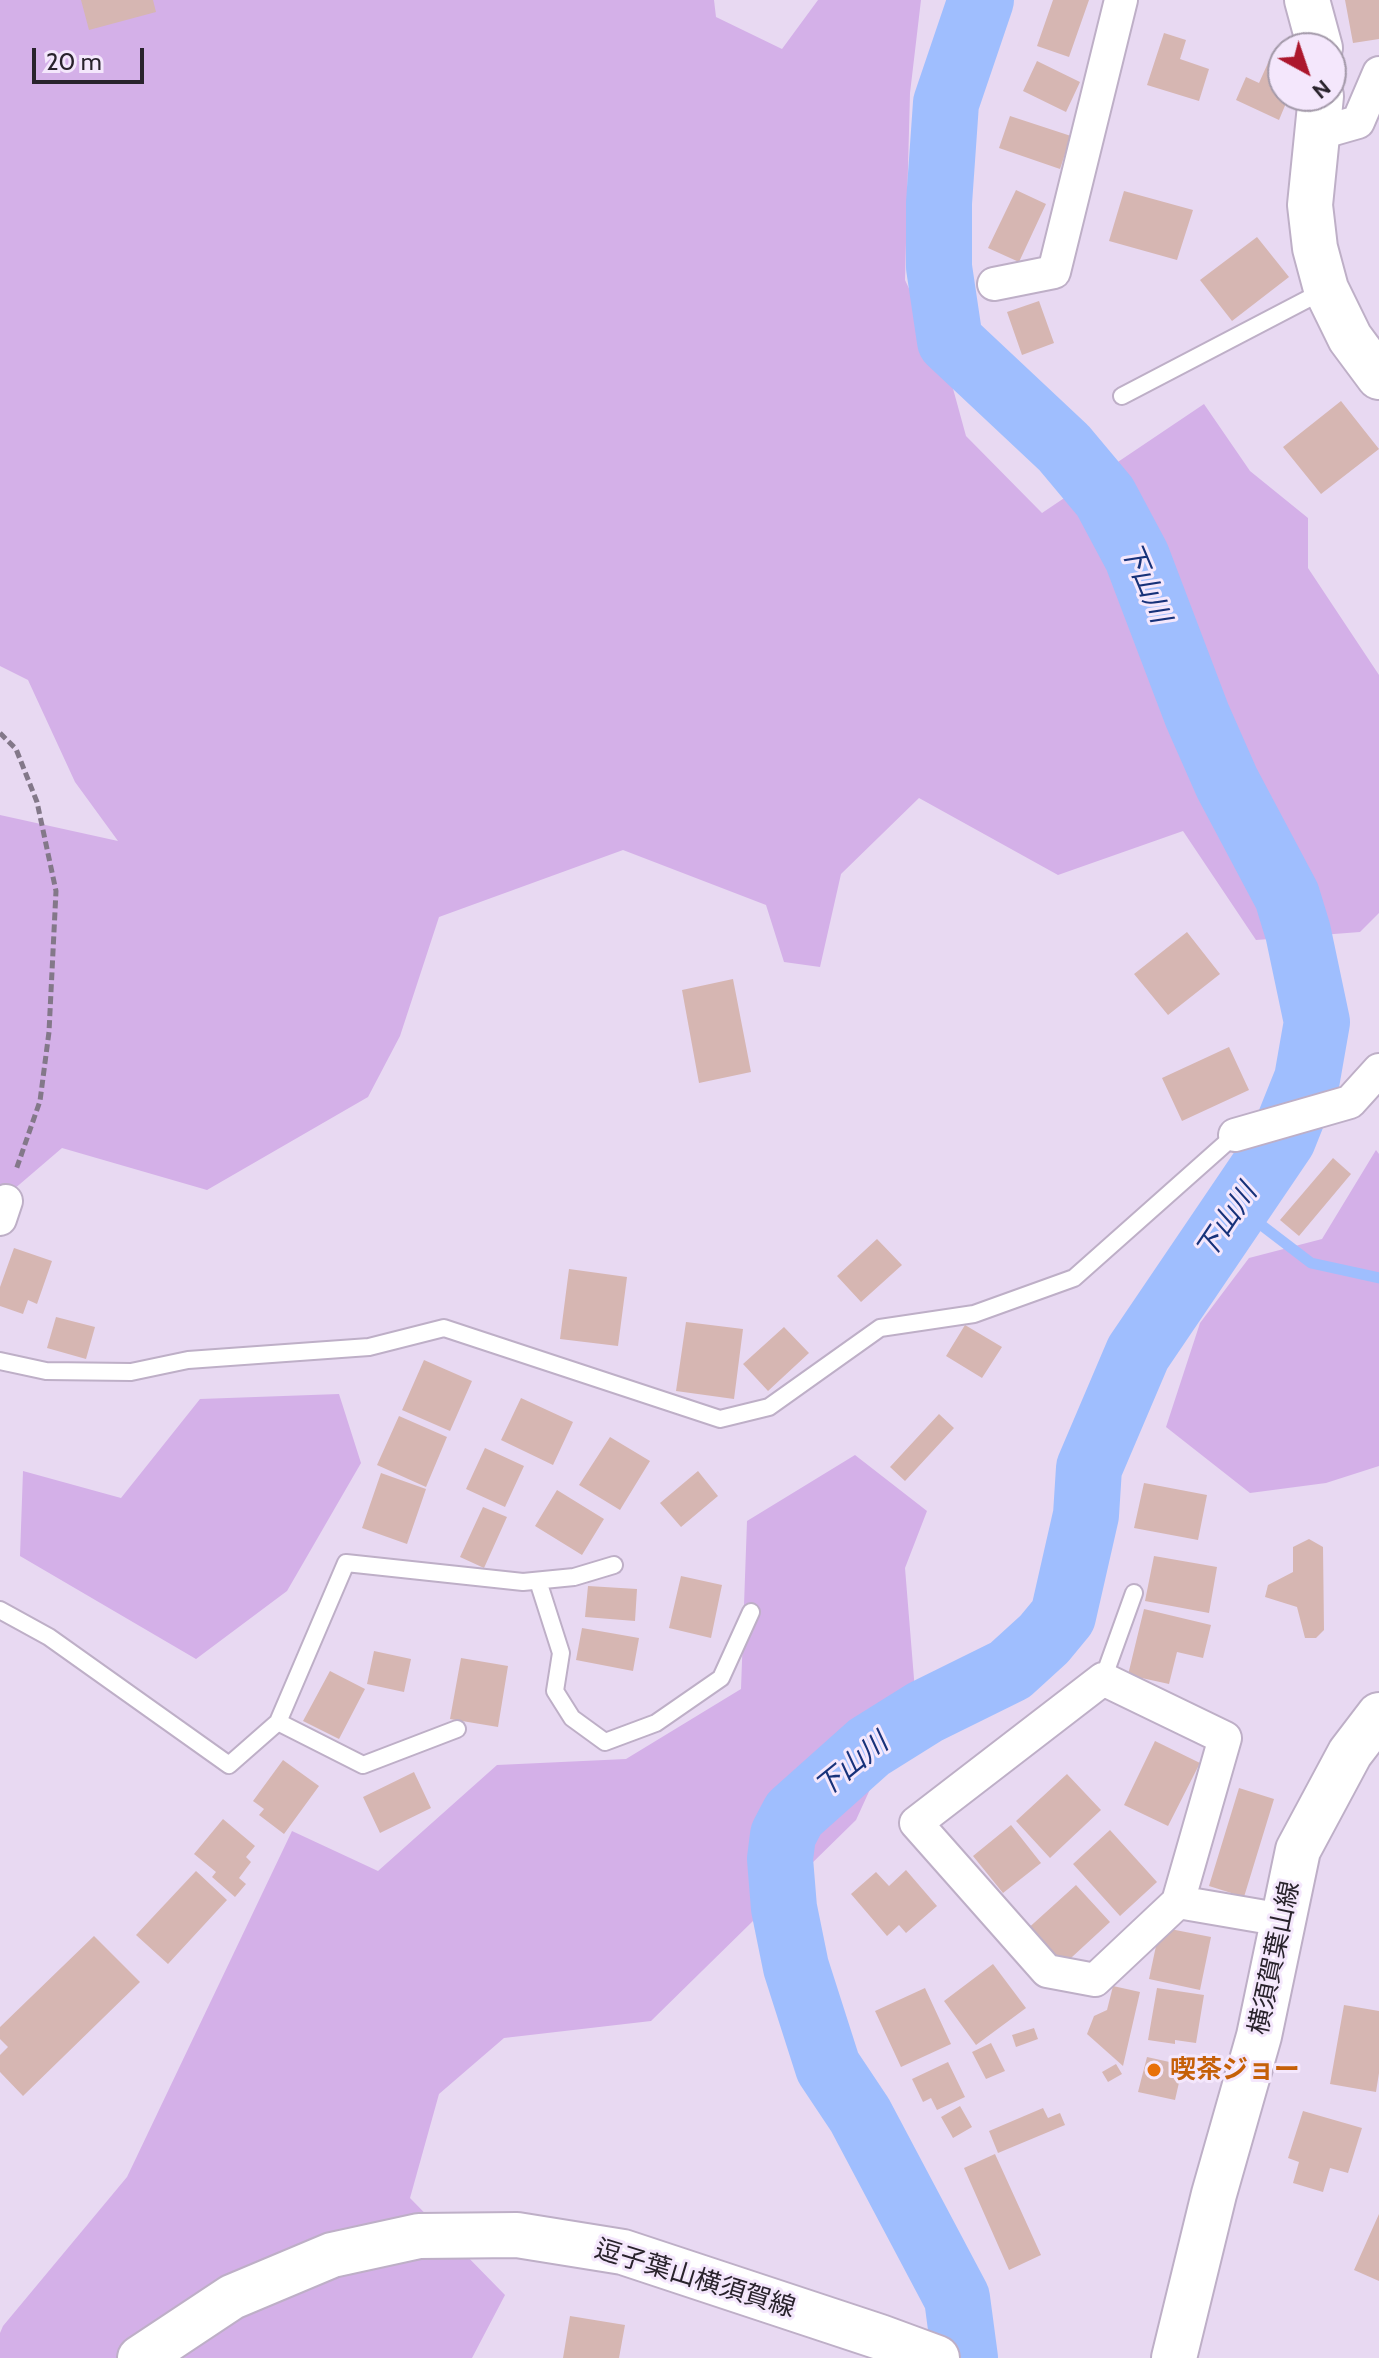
<!DOCTYPE html>
<meta charset="utf-8">
<style>
body{margin:0}
#map{position:relative;width:1379px;height:2358px;overflow:hidden;background:#e8d9f2;font-family:Cabin,sans-serif}
canvas{display:block}
.north{position:absolute;left:1267px;top:32px;width:80px;height:80px;box-sizing:border-box;background:#f4e7fc;border:2px solid #a399a9;border-radius:50%;rotate:140deg;font-size:22px;font-weight:700;line-height:32px;text-align:center;color:#29232c}
.north::after{content:'';display:block;margin:auto;width:28px;height:36px;background:#ac172d;clip-path:polygon(50% 0,100% 100%,50% 72%,0 100%)}
.scale{position:absolute;left:32px;top:48px;width:112px;height:36px;box-sizing:border-box;border:4px solid #29232c;border-top:0;padding-left:10px;font-size:24px;line-height:28px;white-space:nowrap;color:#29232c;-webkit-text-stroke:6px #f4e7fc;paint-order:stroke}
</style>
<div id="map">
<canvas width="1379" height="2358"></canvas>
<div class="north">N</div>
<div class="scale">20 m</div>
</div>
<script>
const context = document.querySelector('canvas').getContext('2d');
context.lineJoin = 'round';
function fillPath(path, color) {
  context.fillStyle = color;
  context.fill(path, 'evenodd');
}
function toPath(rows) {
  const path = new Path2D();
  for (const r of rows) {
    path.moveTo(r[0], r[1]);
    for (let i = 2; i < r.length; i += 2) path.lineTo(r[i], r[i + 1]);
  }
  return path;
}
function trace(path, color, width, dash) {
  context.strokeStyle = color;
  context.lineWidth = width;
  context.lineCap = dash ? 'butt' : 'round';
  context.setLineDash(dash || []);
  context.stroke(path);
}
function write(font, color, halo, rows, align = 'center') {
  context.font = font + ' Cabin,"Noto Sans JP",sans-serif';
  context.lineWidth = 6;
  context.setLineDash([]);
  context.textBaseline = 'middle';
  context.strokeStyle = halo;
  context.fillStyle = color;
  for (const [text, x, y, turn = 0] of rows) {
    context.save();
    context.translate(x, y);
    context.rotate((+turn || 0) * Math.PI / 180);
    context.textAlign = isNaN(turn) ? turn : align;
    if (halo) context.strokeText(text, 0, 0);
    context.fillText(text, 0, 0);
    context.restore();
  }
}
const green = toPath([
 [0,0,714,0,716,17,782,49,818,0,921,0,910,93,905,280,949,374,966,436,1042,513,1204,404,1250,471,1308,518,1308,568,1379,675,1379,913,1360,932,1256,940,1183,831,1058,875,919,798,841,874,820,967,784,962,766,905,623,850,439,917,400,1036,368,1097,207,1190,62,1148,6,1196,0,1196,0,815,118,841,75,782,28,680,0,666],
 [1376,1150,1379,1154,1379,1466,1326,1483,1250,1493,1166,1427,1200,1323,1249,1258,1322,1239],
 [339,1394,361,1463,287,1591,196,1659,20,1556,23,1471,121,1498,200,1399],
 [855,1455,927,1511,905,1568,915,1691,856,1820,651,2021,504,2038,439,2094,410,2198,505,2295,472,2358,0,2358,0,2333,3,2326,127,2177,292,1831,378,1871,497,1765,626,1759,741,1689,747,1521]
]);
const stream = toPath([
 [1239,1208,1311,1263,1379,1278]
]);
const river = toPath([
 [965,2358,957,2298,860,2115,828,2067,796,1967,784,1908,780,1859,783,1835,794,1814,869,1747,925,1712,1010,1670,1044,1639,1063,1616,1086,1515,1089,1468,1138,1353,1283,1139,1307,1079,1317,1022,1298,932,1287,896,1227,783,1197,715,1137,557,1105,497,1064,448,950,341,939,267,939,203,946,103,981,0]
]);
const building = toPath([
 [81,0,153,0,156,12,89,30],
 [1053,0,1089,0,1069,57,1037,46],
 [1345,0,1379,0,1379,39,1353,43],
 [1164,33,1186,40,1180,59,1209,69,1199,101,1147,85],
 [1272,54,1283,58,1283,96,1289,96,1279,120,1236,100,1246,77,1259,83],
 [1037,61,1080,82,1066,112,1023,91],
 [1010,116,1071,136,1060,169,999,148],
 [1016,190,1046,204,1019,262,988,248],
 [1124,191,1193,210,1177,260,1109,241],
 [1257,237,1289,277,1232,321,1200,280],
 [1039,301,1054,343,1022,355,1007,312],
 [1341,401,1379,449,1321,494,1283,447],
 [1187,932,1220,974,1168,1015,1134,974],
 [733,979,751,1072,699,1083,682,990],
 [1229,1047,1249,1090,1182,1121,1162,1078],
 [1333,1158,1351,1174,1299,1236,1280,1220],
 [877,1239,902,1265,861,1302,837,1276],
 [14,1248,52,1261,37,1304,28,1300,23,1314,0,1306,0,1287],
 [569,1269,627,1277,618,1346,560,1339],
 [56,1317,95,1327,86,1359,47,1348],
 [686,1322,743,1329,734,1399,676,1391],
 [965,1325,1002,1347,982,1378,946,1356],
 [784,1327,809,1353,768,1391,743,1364],
 [424,1360,472,1381,450,1431,402,1410],
 [521,1398,573,1422,553,1465,501,1440],
 [939,1414,954,1428,905,1481,890,1467],
 [399,1416,447,1437,426,1487,377,1465],
 [610,1437,650,1461,620,1510,579,1485],
 [485,1448,524,1466,505,1507,466,1489],
 [698,1471,718,1496,681,1527,660,1503],
 [381,1473,426,1489,407,1544,362,1528],
 [1144,1483,1207,1495,1198,1540,1134,1528],
 [557,1490,604,1519,582,1555,535,1526],
 [483,1507,507,1517,484,1568,460,1557],
 [1309,1539,1323,1547,1324,1630,1316,1638,1305,1638,1297,1607,1265,1597,1268,1585,1293,1572,1293,1547],
 [1154,1556,1217,1567,1209,1613,1145,1601],
 [681,1576,722,1585,711,1638,669,1628],
 [588,1586,637,1589,635,1621,585,1617],
 [1144,1609,1211,1625,1203,1658,1177,1652,1169,1684,1128,1675],
 [582,1628,639,1638,633,1671,576,1660],
 [374,1651,411,1659,404,1692,367,1684],
 [461,1658,508,1666,498,1727,450,1719],
 [330,1671,365,1689,339,1739,303,1721],
 [1155,1741,1200,1763,1168,1826,1124,1805],
 [283,1760,319,1786,284,1834,259,1815,264,1809,253,1801],
 [414,1772,431,1808,380,1833,363,1797],
 [1067,1774,1101,1810,1050,1858,1016,1821],
 [1239,1788,1274,1799,1244,1897,1209,1886],
 [223,1819,255,1846,246,1857,251,1862,239,1878,246,1884,235,1897,212,1877,216,1872,194,1854],
 [1011,1825,1041,1863,1003,1893,973,1856],
 [1110,1830,1157,1882,1120,1916,1073,1864],
 [906,1870,937,1906,906,1933,899,1925,887,1936,851,1894,876,1872,889,1886],
 [196,1871,227,1900,168,1964,136,1935],
 [1076,1885,1110,1922,1059,1969,1024,1932],
 [1160,1927,1211,1937,1200,1990,1149,1979],
 [94,1936,140,1982,23,2096,0,2072,0,2055,8,2047,0,2039,0,2027],
 [993,1964,1026,2008,976,2045,944,2001],
 [1113,1986,1140,1992,1123,2066,1087,2034,1094,2016,1107,2010],
 [925,1988,951,2044,901,2067,875,2011],
 [1157,1988,1204,1995,1196,2043,1175,2040,1175,2044,1148,2040],
 [1344,2005,1379,2011,1379,2073,1376,2092,1330,2084],
 [1034,2028,1038,2039,1016,2047,1012,2035],
 [991,2043,1005,2071,986,2079,972,2052],
 [1147,2057,1183,2065,1175,2100,1138,2092],
 [948,2062,965,2097,937,2110,931,2098,923,2102,912,2079],
 [1116,2064,1122,2074,1108,2082,1102,2072],
 [960,2106,972,2127,953,2138,941,2117],
 [1043,2108,1048,2118,1060,2113,1065,2125,998,2153,989,2131],
 [1303,2111,1362,2128,1348,2173,1330,2168,1323,2192,1293,2183,1299,2162,1288,2158],
 [995,2154,1041,2255,1009,2270,964,2168],
 [1379,2214,1379,2281,1354,2270],
 [570,2316,625,2325,619,2358,563,2358]
]);
const path = toPath([
 [0,733,16,749,37,802,56,891,49,1032,40,1101,16,1170]
]);
const lane = toPath([
 [1122,396,1325,290],
 [0,1361,46,1371,131,1372,188,1360,369,1347,444,1328,720,1419,769,1407,880,1328,974,1314,1074,1278,1235,1135],
 [538,1581,561,1653,555,1691,572,1718,605,1742,656,1723,721,1678,751,1612],
 [0,1610,49,1637,229,1765,278,1722,346,1563,523,1582,574,1577,614,1565],
 [1103,1679,1134,1593],
 [278,1722,363,1765,457,1729]
]);
const street = toPath([
 [1316,134,1358,122,1379,73],
 [994,284,1054,272,1121,0],
 [1235,1135,1350,1102,1379,1070],
 [0,1219,6,1201],
 [1103,1679,1225,1738,1178,1902,1095,1980,1047,1971,916,1823,1103,1679],
 [1178,1902,1283,1920]
]);
const secondary = toPath([
 [1307,0,1320,48],
 [1321,96,1310,205,1315,248,1326,289,1350,338,1379,377],
 [140,2358,232,2297,332,2255,419,2236,517,2235,623,2252,880,2337,937,2358]
]);
const primary = toPath([
 [1174,2358,1214,2194,1259,2036,1298,1850,1350,1753,1379,1715]
]);
const markers = [
 [1154,2070,8,"#e8710a"]
];
const streetNames = [
 ["横須賀葉山線",1275,1958,-78],
 ["逗子葉山横須賀線",695,2279,17]
];
const foodNames = [
 ["喫茶ジョー",1170,2070]
];
const waterNames = [
 ["下山川",1145,583,67],
 ["下山川",1227,1222,-56],
 ["下山川",852,1766,-39]
];
fillPath(green, '#d4b0e8');
trace(stream, '#9fbefe', 11);
trace(river, '#9fbefe', 66);
fillPath(building, '#d6b6b2');
trace(lane, '#beafc7', 20);
trace(street, '#beafc7', 36);
trace(secondary, '#beafc7', 48);
trace(primary, '#beafc7', 48);
trace(path, '#837889', 5, [8, 4]);
trace(lane, '#fff', 16);
trace(street, '#fff', 32);
trace(secondary, '#fff', 44);
trace(primary, '#fff', 44);
for (const [x, y, r, color] of markers) {
  const dot = new Path2D();
  dot.arc(x, y, r, 0, 2 * Math.PI);
  context.fillStyle = color;
  context.fill(dot);
  trace(dot, '#f4e7fc', 3);
}
write('26px', '#29232c', '#f4e7fc', streetNames);
write('bold 26px', '#c56008', '#f4e7fc', foodNames, 'left');
write('italic 28px', '#17327a', '#f4e7fc', waterNames);
</script>
